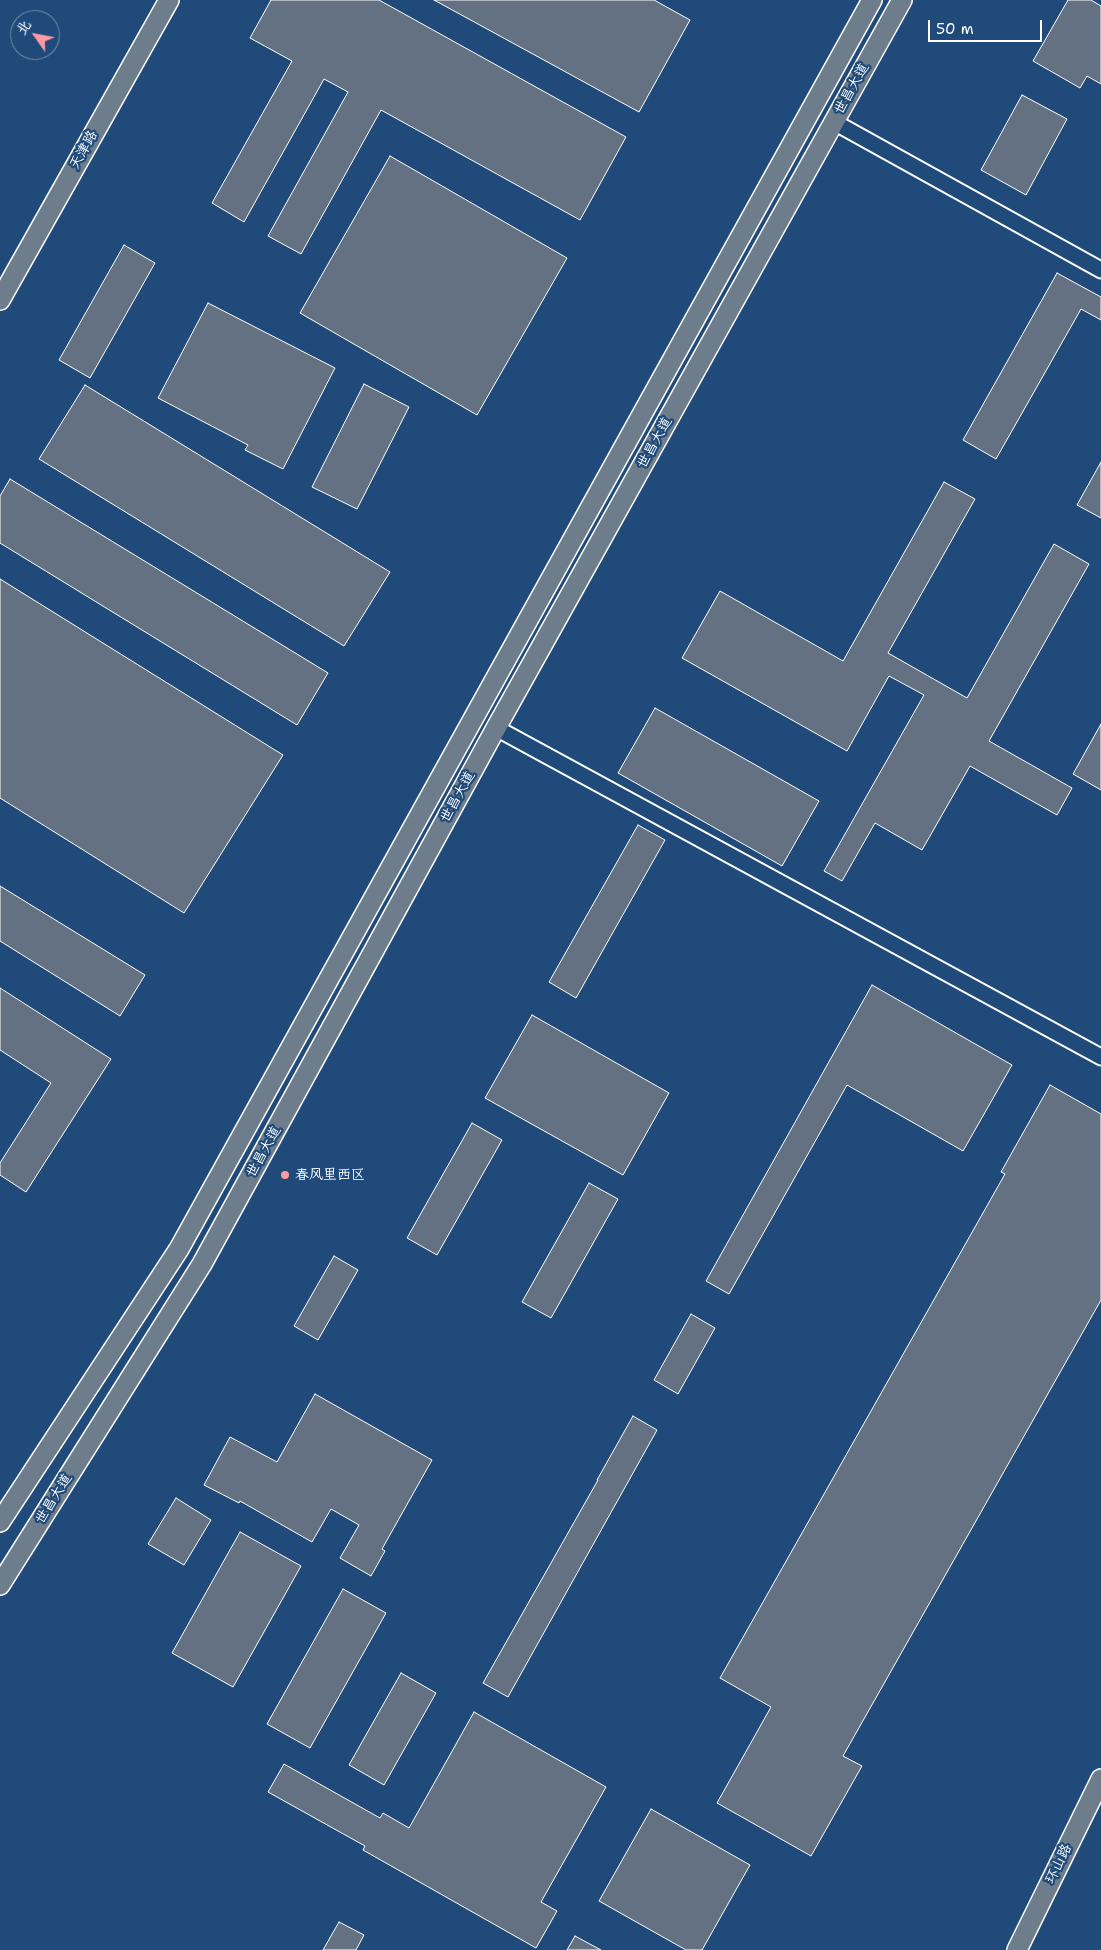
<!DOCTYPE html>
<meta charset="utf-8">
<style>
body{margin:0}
#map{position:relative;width:1101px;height:1950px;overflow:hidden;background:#1f4a7a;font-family:"Shantell Sans","LXGW WenKai TC",sans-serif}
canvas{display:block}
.north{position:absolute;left:10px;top:10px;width:50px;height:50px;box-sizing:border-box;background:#1f4a7a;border:1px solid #7992af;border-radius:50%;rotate:303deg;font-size:14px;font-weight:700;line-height:20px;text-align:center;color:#fff}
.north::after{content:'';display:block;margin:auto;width:18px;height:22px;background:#ff9aa2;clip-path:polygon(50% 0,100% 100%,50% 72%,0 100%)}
.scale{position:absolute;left:928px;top:20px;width:114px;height:22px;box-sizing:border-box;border:2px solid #fff;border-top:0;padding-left:6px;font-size:15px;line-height:18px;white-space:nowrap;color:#fff;-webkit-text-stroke:4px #1f4a7a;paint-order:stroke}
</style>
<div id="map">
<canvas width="1101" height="1950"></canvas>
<div class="north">北</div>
<div class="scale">50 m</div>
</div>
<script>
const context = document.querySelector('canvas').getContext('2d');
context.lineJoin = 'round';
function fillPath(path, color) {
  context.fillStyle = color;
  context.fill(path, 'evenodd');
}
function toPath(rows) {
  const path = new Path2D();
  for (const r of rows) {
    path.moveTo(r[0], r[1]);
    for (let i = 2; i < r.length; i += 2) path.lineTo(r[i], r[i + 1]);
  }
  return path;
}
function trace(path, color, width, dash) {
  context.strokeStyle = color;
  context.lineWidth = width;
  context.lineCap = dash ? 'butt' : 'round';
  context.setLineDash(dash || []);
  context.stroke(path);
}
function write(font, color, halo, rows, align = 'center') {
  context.font = font + ' "Shantell Sans","LXGW WenKai TC",sans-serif';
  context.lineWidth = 4.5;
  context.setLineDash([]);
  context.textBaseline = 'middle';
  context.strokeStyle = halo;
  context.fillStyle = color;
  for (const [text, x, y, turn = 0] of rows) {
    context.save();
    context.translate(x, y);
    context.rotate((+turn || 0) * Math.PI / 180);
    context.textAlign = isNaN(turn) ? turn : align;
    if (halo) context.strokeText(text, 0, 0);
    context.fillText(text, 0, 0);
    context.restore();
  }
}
const building = toPath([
 [271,0,379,0,626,137,580,220,381,110,301,254,268,236,348,92,324,79,244,222,212,203,292,61,250,38,271,0],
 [434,0,654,0,690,20,639,112,434,0],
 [1068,0,1091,0,1101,6,1101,84,1087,76,1080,88,1033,61,1068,0],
 [1022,95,1067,119,1026,195,981,170,1022,95],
 [390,156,567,258,477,415,300,313,390,156],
 [124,245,155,263,90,378,59,360,124,245],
 [1057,273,1101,297,1101,320,1081,309,996,459,963,440,1057,273],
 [208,303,335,368,283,469,245,450,248,445,158,398,208,303],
 [364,384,409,407,357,509,312,487,364,384],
 [85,385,390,572,344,646,39,459,85,385],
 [1101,462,1101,518,1077,505,1101,462],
 [10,479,328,673,297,725,0,543,0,496,10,479],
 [944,482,975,499,888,653,967,698,1054,544,1089,564,989,741,1072,788,1057,815,970,766,922,850,875,823,842,881,824,871,924,695,889,676,847,751,682,658,720,591,843,661,944,482],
 [0,579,283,755,184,913,0,798,0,579],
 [655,708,819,801,782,866,618,773,655,708],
 [1101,724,1101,790,1073,774,1101,724],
 [638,825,665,840,576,998,549,982,638,825],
 [0,886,145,975,120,1016,0,941,0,886],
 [872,985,1012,1065,963,1151,847,1085,729,1294,706,1281,872,985],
 [0,988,111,1059,26,1192,0,1175,0,1163,51,1083,0,1050,0,988],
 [532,1015,669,1093,623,1175,485,1098,532,1015],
 [1050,1085,1101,1114,1101,1300,843,1756,862,1766,811,1856,717,1803,771,1707,720,1678,1005,1174,1001,1172,1050,1085],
 [472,1123,502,1140,437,1255,407,1238,472,1123],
 [589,1183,618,1199,551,1318,522,1302,589,1183],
 [334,1256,358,1270,318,1340,294,1326,334,1256],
 [691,1314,715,1328,678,1394,654,1380,691,1314],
 [315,1394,432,1460,382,1549,385,1551,371,1576,340,1558,359,1525,331,1509,312,1542,240,1501,239,1503,204,1485,230,1437,277,1462,315,1394],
 [633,1416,657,1430,508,1697,483,1683,598,1480,597,1480,633,1416],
 [176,1498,211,1520,184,1565,148,1544,176,1498],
 [240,1532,301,1566,233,1687,172,1653,240,1532],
 [343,1589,386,1613,310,1748,267,1724,343,1589],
 [401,1673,436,1693,384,1785,349,1765,401,1673],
 [474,1712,606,1787,541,1902,557,1911,536,1948,363,1850,365,1846,268,1792,284,1764,380,1818,383,1813,409,1828,474,1712],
 [651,1809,750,1865,702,1950,686,1950,599,1901,651,1809],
 [339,1922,364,1935,356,1950,323,1950,339,1922],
 [575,1936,601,1950,567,1950,575,1936]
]);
const minor = toPath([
 [834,122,1101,270],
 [496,728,1101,1057]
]);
const major = toPath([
 [0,300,169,0],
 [0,1522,179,1249,872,0],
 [0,1585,202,1264,496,728,902,0],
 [1017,1950,1101,1779]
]);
const markers = [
 [285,1175,5,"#ff9aa2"]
];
const streetNames = [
 ["世昌大道",852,89,-61],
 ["天津路",84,150,-61],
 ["世昌大道",655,443,-61],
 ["世昌大道",458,797,-61],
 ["世昌大道",264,1152,-61],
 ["世昌大道",54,1499,-58],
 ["环山路",1059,1864,-64]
];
const poiNames = [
 ["春风里西区",295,1175]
];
fillPath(building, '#647183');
trace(building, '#fff', 1);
trace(minor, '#fff', 19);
trace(major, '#fff', 22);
trace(minor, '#1f4a7a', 15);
trace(major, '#6d7d8c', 19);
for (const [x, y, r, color] of markers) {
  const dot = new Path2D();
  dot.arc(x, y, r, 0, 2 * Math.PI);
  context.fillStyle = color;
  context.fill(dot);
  trace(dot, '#1f4a7a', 2);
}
write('14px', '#fff', '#1f4a7a', streetNames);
write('14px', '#fff', '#1f4a7a', poiNames, 'left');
</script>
